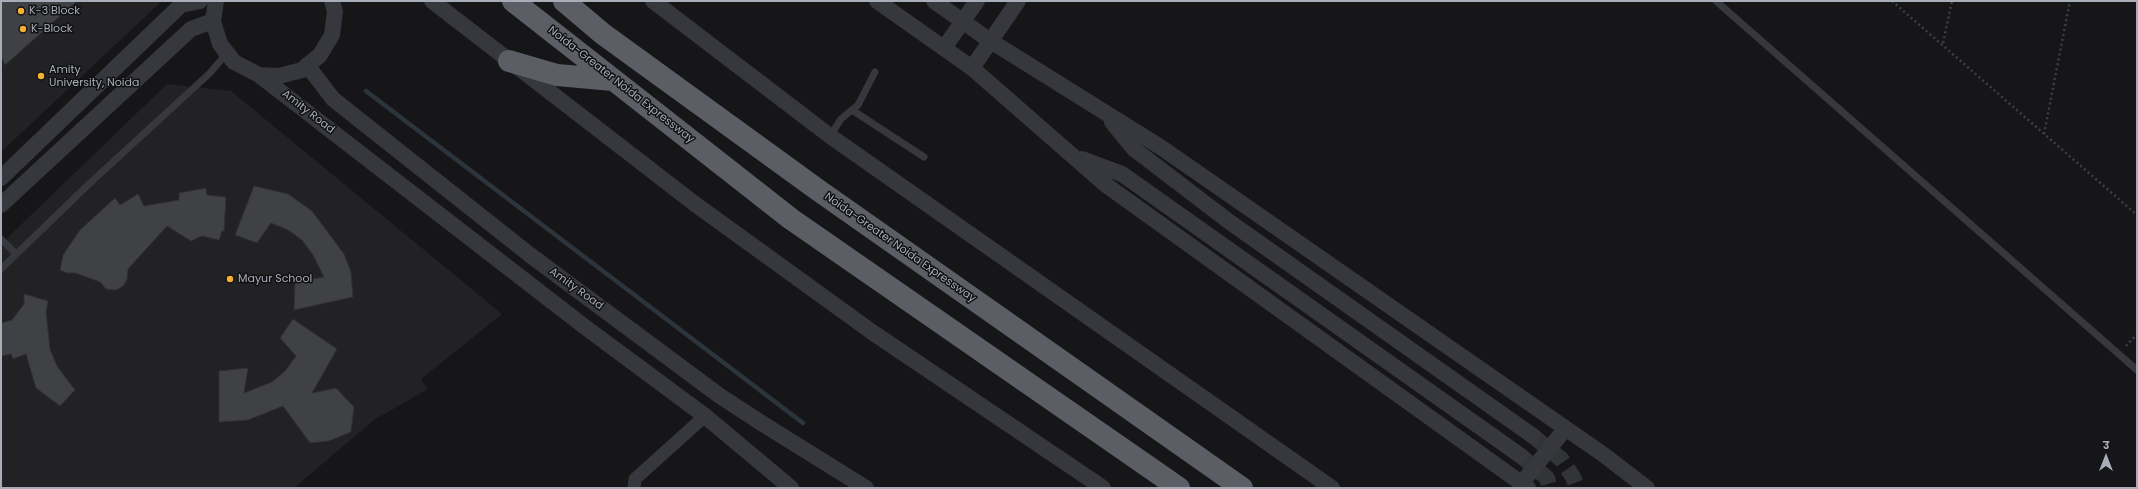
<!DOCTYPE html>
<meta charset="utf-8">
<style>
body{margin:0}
#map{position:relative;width:2138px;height:489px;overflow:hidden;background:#161618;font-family:Poppins,"Noto Sans Devanagari",sans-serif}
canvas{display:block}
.frame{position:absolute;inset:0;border:2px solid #a8adb8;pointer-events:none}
.north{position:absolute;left:2086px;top:437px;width:40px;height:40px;-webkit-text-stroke:3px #111113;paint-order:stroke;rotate:0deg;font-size:11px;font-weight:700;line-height:16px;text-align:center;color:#a8adb8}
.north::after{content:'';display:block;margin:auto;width:14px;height:18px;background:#a8adb8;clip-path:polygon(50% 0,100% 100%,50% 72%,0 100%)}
</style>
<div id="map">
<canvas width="2138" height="489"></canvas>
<div class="frame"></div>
<div class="north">उ</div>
</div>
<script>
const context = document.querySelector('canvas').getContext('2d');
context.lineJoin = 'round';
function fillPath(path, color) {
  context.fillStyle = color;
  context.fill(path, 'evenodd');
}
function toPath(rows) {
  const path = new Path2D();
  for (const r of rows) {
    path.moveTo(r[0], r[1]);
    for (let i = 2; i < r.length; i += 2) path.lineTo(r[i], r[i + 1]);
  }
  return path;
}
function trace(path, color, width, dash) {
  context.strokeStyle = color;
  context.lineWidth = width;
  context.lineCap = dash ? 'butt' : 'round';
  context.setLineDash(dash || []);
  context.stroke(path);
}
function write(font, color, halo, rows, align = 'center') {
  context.font = font + ' Poppins,sans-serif';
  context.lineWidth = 3;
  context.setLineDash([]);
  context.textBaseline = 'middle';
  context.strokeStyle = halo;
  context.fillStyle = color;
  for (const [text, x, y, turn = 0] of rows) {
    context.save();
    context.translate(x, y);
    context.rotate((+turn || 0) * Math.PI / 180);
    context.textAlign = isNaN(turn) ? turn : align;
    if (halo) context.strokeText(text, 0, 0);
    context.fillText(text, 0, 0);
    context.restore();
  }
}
const built = toPath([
 [1,1,162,1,1,152],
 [167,84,231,91,502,314,421,379,428,389,374,420,294,488,1,488,1,244]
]);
const stream = toPath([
 [366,91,803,423]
]);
const building = toPath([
 [1,1,77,1,5,65,1,57,1,1],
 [254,186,288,194,312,211,344,254,351,272,353,297,294,310,295,282,324,277,313,255,302,240,288,230,271,223,257,243,235,235,254,186],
 [206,188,207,195,226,197,224,231,222,231,219,240,202,236,191,241,167,226,128,269,127,280,123,286,116,290,106,289,100,282,75,273,67,273,60,270,63,255,80,230,115,198,120,205,138,194,144,206,179,200,179,193,206,188],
 [24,294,48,301,46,312,50,349,57,366,75,390,60,406,36,388,26,354,13,359,11,354,1,356,1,323,12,320,24,304,24,294],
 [293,319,337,349,312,393,336,388,354,407,351,432,329,441,310,443,283,406,248,420,219,422,219,371,248,368,244,393,272,382,285,371,296,356,280,338,293,319]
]);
const tertiaryTunnel = toPath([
 [1533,436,1561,459,1573,477,1577,488],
 [1521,456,1547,478,1550,488]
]);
const path = toPath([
 [1892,1,2137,215],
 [1943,43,1952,1],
 [2044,134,2070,1],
 [2126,346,2137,334]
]);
const service = toPath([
 [1716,1,2137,370],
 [852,110,924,157],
 [830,136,841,119,858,105,875,72],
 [1,239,16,254],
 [1,269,90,183,210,73,227,53]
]);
const minor = toPath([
 [634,488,635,479,705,416]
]);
const tertiary = toPath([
 [216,1,213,21,220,44,234,62,259,75,279,76,302,70,320,55,332,35,335,11,332,1],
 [432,1,695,204,872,332,1103,488],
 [653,1,830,136,1332,488],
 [877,1,972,68,1106,185,1528,488],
 [934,1,989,40,1162,148,1604,455,1647,488],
 [944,48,977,1],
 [307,65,333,99,530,255,720,396,763,424,866,488],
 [972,68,1018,1],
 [259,75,585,327,705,416,791,488],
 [1112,122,1134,149,1231,223,1533,436],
 [1082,159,1122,174,1521,456],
 [1,178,181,5,200,1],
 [1,205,191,29,213,21],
 [1521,484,1565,429]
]);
const trunk = toPath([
 [513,1,791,219,1179,488],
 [564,1,603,34,818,190,1242,488],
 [509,61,557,75,613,80]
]);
const markers = [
 [21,11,4,"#f2b134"],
 [23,29,4,"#f2b134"],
 [41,76,4,"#f2b134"],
 [230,279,4,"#f2b134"]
];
const poiNames = [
 ["K-3 Block",29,11],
 ["K-Block",31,29],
 ["Amity",49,70],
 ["University, Noida",49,83],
 ["Mayur School",238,279]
];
const streetNames = [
 ["Noida-Greater Noida Expressway",621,85,38],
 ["Amity Road",308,112,38],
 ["Noida-Greater Noida Expressway",900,248,35],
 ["Amity Road",576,289,36]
];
fillPath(built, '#222225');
trace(stream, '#2c353c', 4.5);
fillPath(building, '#404145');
trace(building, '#303034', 1);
trace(tertiaryTunnel, '#333438', 16, [16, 8]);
trace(path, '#3d3f44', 2.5, [2, 3]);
trace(service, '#37383d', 7);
trace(minor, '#37383d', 13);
trace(tertiary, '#37383d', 16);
trace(trunk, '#5b5e65', 22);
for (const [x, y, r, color] of markers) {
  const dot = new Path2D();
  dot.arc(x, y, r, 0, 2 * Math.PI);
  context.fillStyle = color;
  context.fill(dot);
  trace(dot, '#111113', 1.5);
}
write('11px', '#a8adb8', '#111113', poiNames, 'left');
write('11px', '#a8adb8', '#111113', streetNames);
</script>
